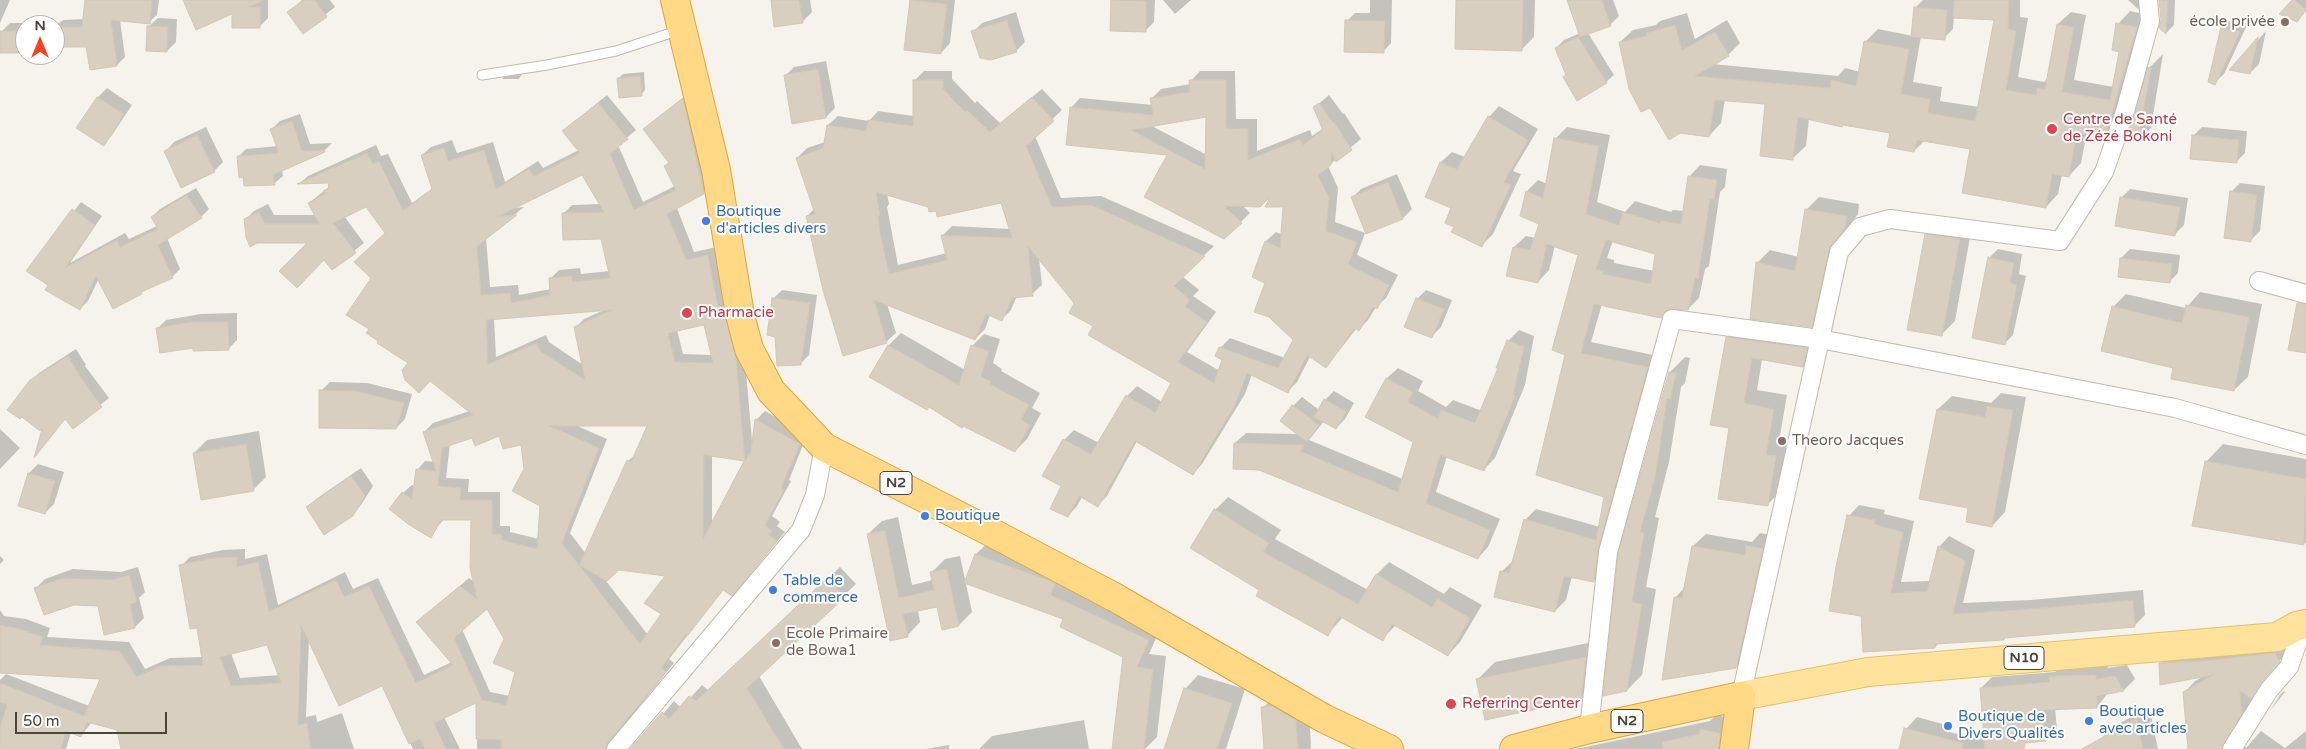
<!DOCTYPE html>
<meta charset="utf-8">
<style>
body{margin:0}
#map{position:relative;width:2306px;height:749px;overflow:hidden;background:#f6f3ec;font-family:"Varela Round",sans-serif}
canvas{display:block}
.north{position:absolute;left:15px;top:15px;width:50px;height:50px;box-sizing:border-box;background:#fff;border:1px solid #b7b4b0;border-radius:50%;rotate:0deg;font-size:14px;font-weight:700;line-height:20px;text-align:center;color:#4b4439}
.north::after{content:'';display:block;margin:auto;width:18px;height:22px;background:#fc3f1d;clip-path:polygon(50% 0,100% 100%,50% 72%,0 100%)}
.scale{position:absolute;left:15px;top:712px;width:152px;height:22px;box-sizing:border-box;border:2px solid #4b4439;border-top:0;padding-left:6px;font-size:15px;line-height:18px;white-space:nowrap;color:#4b4439;-webkit-text-stroke:4px #fff;paint-order:stroke}
</style>
<div id="map">
<canvas width="2306" height="749"></canvas>
<div class="north">N</div>
<div class="scale">50 m</div>
</div>
<script>
const context = document.querySelector('canvas').getContext('2d');
context.lineJoin = 'round';
function fillPath(path, color) {
  context.fillStyle = color;
  context.fill(path, 'evenodd');
}
function toPath(rows) {
  const path = new Path2D();
  for (const r of rows) {
    path.moveTo(r[0], r[1]);
    for (let i = 2; i < r.length; i += 2) path.lineTo(r[i], r[i + 1]);
  }
  return path;
}
function trace(path, color, width, dash) {
  context.strokeStyle = color;
  context.lineWidth = width;
  context.lineCap = dash ? 'butt' : 'round';
  context.setLineDash(dash || []);
  context.stroke(path);
}
function write(font, color, halo, rows, align = 'center') {
  context.font = font + ' "Varela Round",sans-serif';
  context.lineWidth = 4;
  context.setLineDash([]);
  context.textBaseline = 'middle';
  context.strokeStyle = halo;
  context.fillStyle = color;
  for (const [text, x, y, turn = 0] of rows) {
    context.save();
    context.translate(x, y);
    context.rotate((+turn || 0) * Math.PI / 180);
    context.textAlign = isNaN(turn) ? turn : align;
    if (halo) context.strokeText(text, 0, 0);
    context.fillText(text, 0, 0);
    context.restore();
  }
}
const shadow = toPath([
 [0,0,10,0,0,23],
 [86,0,159,0,157,15,149,22,120,20,125,57,117,65,87,46,55,46,55,25,25,25,25,52,2,31,10,23,59,23,63,20,84,19],
 [184,0,268,0,268,18,259,27,234,12],
 [302,0,330,0,335,7,303,32,289,12],
 [772,0,810,0,812,12,802,22],
 [911,0,955,0,950,43,941,53,906,49],
 [1112,0,1155,0,1154,22,1145,31],
 [1163,0,1191,0,1175,14],
 [1370,0,1392,0,1391,43,1383,52,1347,21,1355,13,1370,13],
 [1457,0,1535,0,1534,37,1522,49],
 [1568,0,1613,0,1619,16,1610,25,1588,33,1614,75,1606,82,1567,74,1556,48,1564,40,1580,33],
 [1923,0,2020,0,2020,17,2028,18,2018,77,2044,82,2048,78,2058,24,2071,12,2086,15,2074,80,2114,87,2120,51,2118,24,2130,11,2149,15,2117,123,2105,135,2087,132,2081,163,2069,176,2062,175,2058,194,2046,207,1971,148,1925,140,1914,151,1891,132,1809,118,1806,146,1793,158,1767,103,1725,99,1721,123,1709,136,1620,42,1633,30,1656,25,1660,21,1687,13,1695,39,1727,20,1740,43,1728,55,1712,64,1838,76,1845,68,1860,72,1865,42,1878,29,1913,36,1915,8],
 [1954,16,1996,19,1979,107,1940,101,1942,87,1913,82,1921,36,1944,38,1953,29],
 [2128,0,2146,0,2146,1,2138,9],
 [2159,0,2175,0,2174,25,2166,33,2160,28,2162,20],
 [2293,0,2306,0,2306,11,2298,19],
 [1016,12,1025,42,1016,51,973,32,982,23],
 [158,18,177,19,176,42,167,51,148,27],
 [2231,19,2248,23,2224,74,2214,83,2222,28],
 [2266,31,2259,64,2250,73,2232,69],
 [2163,54,2151,128,2137,141,2149,68],
 [826,61,835,108,826,117,785,76,794,67],
 [924,71,952,71,952,79,975,103,977,101,1000,123,1042,89,1062,110,1035,136,1061,198,1101,196,1214,246,1182,276,1199,290,1193,296,1216,312,1187,352,1220,371,1224,359,1217,356,1220,348,1230,338,1285,358,1294,339,1266,283,1254,276,1266,241,1276,232,1283,235,1285,206,1274,192,1242,205,1250,213,1224,238,1169,154,1071,108,1080,98,1153,105,1151,99,1161,89,1191,84,1191,81,1200,71,1235,71,1236,119,1257,119,1257,151,1310,130,1312,136,1324,128,1315,107,1329,95,1343,114,1344,113,1361,139,1328,166,1338,188,1335,222,1365,233,1357,255,1398,275,1386,298,1376,307,1368,320,1359,329,1357,328,1326,367,1311,355,1297,382,1287,392,1252,374,1245,394,1202,464,1193,474,1137,441,1107,496,1098,505,1082,497,1077,506,1068,516,1063,486,1064,440,1074,430,1099,443,1127,396,1137,386,1162,402,1173,383,1095,325,1039,258,1042,285,1032,294,1017,296,1011,310,1002,319,990,315,985,329,975,339,887,304,896,333,886,342,807,216,814,209,797,158,807,148,825,142,828,125,838,116,869,121,878,111,914,116,914,81],
 [1208,115,1207,155,1150,125],
 [887,194,937,209,1002,201,1010,229,952,226,943,235,947,253,898,265,887,207,889,204],
 [523,72,519,79,502,79,506,75],
 [644,72,645,90,641,95,619,78,623,74],
 [107,88,132,105,112,135,103,144,78,128,98,97],
 [691,91,712,184,703,193,677,208,694,252,717,247,744,349,752,441,756,420,765,411,807,435,789,480,791,481,772,516,780,522,777,526,785,532,740,586,724,589,669,659,674,663,605,749,477,749,478,701,444,717,460,749,413,749,383,685,309,638,306,717,316,715,317,722,342,713,354,749,122,749,118,729,92,722,81,736,71,732,66,749,0,749,0,680,6,674,89,706,102,677,0,672,0,610,4,616,26,619,50,628,47,637,129,642,145,669,170,658,203,657,198,627,181,566,190,557,223,550,245,549,245,559,267,554,278,605,345,572,353,589,378,578,424,675,452,662,427,614,469,578,474,582,472,519,444,519,430,536,403,493,412,485,415,487,417,470,425,461,435,462,424,432,433,423,470,411,370,329,373,278,386,233,366,205,344,216,364,243,332,268,310,242,245,220,254,211,268,204,274,215,316,215,309,203,330,186,329,182,300,183,308,176,376,145,381,156,388,154,412,203,433,188,422,155,431,147,452,140,457,153,493,142,505,182,538,161,543,168,579,150,573,123,607,95,636,130,618,145,643,202,675,186,665,166,670,162,645,129],
 [582,174,600,204,572,205,563,214,602,237,609,271,581,274,580,268,559,270,550,279,551,289,519,295,518,285,490,287,486,238,524,207,513,208],
 [604,310,584,319,576,327,583,365,549,342,546,335,496,357,494,318],
 [705,323,712,355,683,354,677,330],
 [575,425,649,425,637,453,628,461,586,554,570,533,607,439],
 [500,434,522,443,525,469,542,505,539,539,510,532,510,526,500,526,500,492,468,492,469,479,446,478,450,444,472,437],
 [712,455,746,460,712,526],
 [619,569,667,575,663,614,648,635,606,581],
 [488,607,505,639,517,672,510,696,490,692,462,629],
 [267,644,280,675,240,678,231,653],
 [1499,106,1538,129,1513,171,1521,174,1493,234,1482,245,1456,226,1453,208,1426,196,1441,162,1452,152,1465,157,1489,117],
 [300,114,310,144,332,143,324,151,282,170,283,176,275,183,245,184,238,157,246,149,278,146,272,129,280,121],
 [206,127,223,162,214,171,166,151,174,142],
 [1567,127,1610,135,1597,202,1625,212,1635,201,1671,212,1673,210,1684,211,1689,177,1700,165,1727,169,1725,187,1720,192,1709,266,1705,269,1699,298,1688,309,1670,308,1661,316,1602,304,1591,342,1658,356,1605,569,1594,580,1572,576,1566,600,1555,611,1501,572,1514,560,1525,520,1536,509,1600,527,1606,496,1567,354,1580,254,1555,245,1549,270,1538,282,1508,275,1514,247,1526,236,1536,238,1541,223,1527,191,1538,180,1547,184,1555,139],
 [1613,240,1657,253,1654,271,1614,263,1614,260,1607,258],
 [2202,127,2247,131,2245,153,2236,162,2193,136],
 [1397,174,1412,209,1403,218,1366,232,1352,198,1361,189],
 [2240,183,2265,186,2260,231,2251,240,2231,192],
 [196,188,209,209,201,217,167,238,180,269,172,277,147,288,141,293,99,278,88,301,80,309,28,271,81,202,102,216,70,263,125,233,129,239,157,226,152,217,160,209],
 [2130,189,2188,198,2184,225,2175,234,2121,198],
 [1819,197,1859,204,1858,214,1841,236,1824,313,1811,326,1757,263,1770,250,1799,257,1806,210],
 [1940,221,1972,226,1955,321,1941,335,1926,235],
 [1998,249,2022,254,2019,274,2026,276,2013,335,2004,344,1989,258],
 [2130,249,2180,255,2178,273,2169,282,2121,258],
 [782,290,817,295,809,355,801,363,774,298],
 [1426,290,1452,300,1441,327,1432,336,1417,299],
 [2200,292,2262,304,2248,377,2234,390,2175,367,2113,307,2126,294,2186,308],
 [237,313,237,340,228,349,157,329,166,320,201,314],
 [1741,324,1820,335,1816,353,1802,366,1762,359,1757,390,1787,395,1779,441,1788,443,1781,491,1767,505,1730,427,1727,338],
 [1519,330,1534,336,1525,385,1495,458,1484,469,1447,456,1436,492,1500,519,1488,547,1478,558,1235,443,1246,433,1299,434,1293,406,1302,397,1319,410,1325,400,1334,391,1354,403,1345,419,1336,428,1324,421,1309,440,1403,479,1414,441,1367,416,1387,378,1398,368,1423,381,1418,391,1446,407,1453,400,1482,411,1500,368,1508,341],
 [901,333,965,370,972,346,984,334,1000,339,993,363,1002,369,1001,371,1040,393,1032,408,1041,413,1027,439,1015,451,871,377,889,345],
 [76,349,86,365,85,366,109,398,73,427,66,418,36,454,44,425,22,415,31,381,39,373],
 [1685,357,1690,358,1685,383,1681,387,1669,462,1655,517,1659,518,1646,587,1656,589,1642,675,1627,690,1620,554,1670,372],
 [330,382,367,383,412,394,405,419,396,428,321,391],
 [2001,393,2026,397,2005,512,1992,526,1970,507,1938,409,1952,396,1991,403],
 [0,429,20,448,0,469],
 [259,431,266,477,253,490,194,453,207,440],
 [2223,444,2306,459,2306,542,2304,544,2206,462],
 [38,464,64,472,54,504,45,513,19,505,29,473],
 [361,468,373,486,361,505,352,515,307,507,316,499],
 [1228,497,1281,530,1275,539,1368,590,1376,575,1389,562,1444,594,1450,587,1482,605,1460,642,1448,655,1396,625,1382,639,1343,617,1328,634,1261,590,1215,510],
 [1859,505,1885,510,1884,514,1914,521,1901,582,1930,581,1939,547,1949,536,1975,550,1963,603,2030,600,2143,590,2145,615,2135,625,2006,637,2004,639,1940,642,1935,647,1862,615,1849,516],
 [898,517,912,585,933,580,931,573,945,559,960,556,972,612,959,625,938,605,918,610,920,622,907,636,868,534,882,521],
 [1760,533,1775,536,1749,654,1736,667,1675,598,1685,587,1693,546,1706,534,1752,542],
 [990,541,1161,627,1149,654,1166,656,1157,737,1145,749,1128,749,1124,656,1065,618,976,554],
 [0,556,4,560,0,564],
 [138,567,145,592,139,598,144,618,135,627,99,604,36,588,45,579,73,569,121,572],
 [840,567,856,584,759,676,802,749,634,749,674,701,681,708,702,685,708,690],
 [1603,640,1598,682,1581,699,1477,680,1495,662],
 [2286,642,2290,648,2252,695,2253,700,2238,748,2247,747,2261,731,2285,748,2306,731,2306,749,2189,749,2184,693,2195,681,2206,675,2161,663,2172,652],
 [2107,664,2108,668,2127,665,2135,679,2124,690,2108,693,2097,707,2055,708,2057,729,2045,740,2023,742,2021,749,1900,749,1906,729,1917,717,1950,726,1949,732,1985,740,1981,688,1992,677,2055,672,2062,665],
 [1198,675,1245,689,1226,749,1166,749,1185,689],
 [2284,691,2285,692,2270,711,2280,695],
 [1276,694,1309,707,1311,749,1265,749,1263,708],
 [2149,707,2158,749,2104,749,2099,741,2111,728],
 [1716,715,1734,719,1734,749,1576,749,1710,721],
 [1084,720,1089,749,979,749,992,736],
 [949,745,949,749,925,749]
]);
const building = toPath([
 [85,0,152,0,150,24,111,20,117,66,90,70,86,47,55,47,55,27,82,27,85,0],
 [183,0,264,0,249,7,260,7,260,28,232,28,232,14,196,30,183,0],
 [304,0,315,0,327,17,303,34,287,12,304,0],
 [771,0,799,0,803,23,774,27,771,0],
 [910,0,947,4,941,54,904,50,910,0],
 [1111,0,1146,1,1146,32,1110,31,1111,0],
 [1456,0,1523,0,1522,51,1455,49,1456,0],
 [1567,0,1602,0,1611,26,1580,37,1567,0],
 [1954,0,2009,0,2008,29,2016,31,2006,90,2036,95,2037,88,2045,89,2057,24,2074,27,2062,92,2110,100,2119,52,2112,50,2116,23,2137,27,2105,137,2077,132,2069,177,2052,174,2046,208,1962,193,1970,149,1917,140,1914,152,1887,147,1890,133,1843,125,1842,127,1798,117,1793,160,1760,156,1765,104,1715,100,1709,137,1680,133,1669,140,1650,108,1641,112,1629,89,1619,42,1647,36,1646,33,1675,25,1682,50,1715,32,1729,56,1695,76,1830,88,1831,80,1856,86,1864,41,1909,49,1901,94,1930,99,1928,113,1975,121,1994,20,1953,18,1954,0],
 [2159,0,2168,0,2166,34,2159,28,2161,20,2159,0],
 [2292,0,2295,0,2306,10,2297,22,2279,14,2292,0],
 [1914,7,1947,10,1945,40,1911,37,1914,7],
 [1007,20,1017,52,991,60,980,58,971,31,1007,20],
 [1345,20,1385,21,1384,53,1344,52,1345,20],
 [147,26,168,27,167,52,146,51,147,26],
 [2221,27,2240,32,2215,85,2208,82,2221,27],
 [0,31,25,31,25,53,0,53,0,31],
 [1578,37,1607,83,1577,101,1563,77,1566,75,1555,48,1578,37],
 [2258,37,2250,74,2229,70,2258,37],
 [2148,67,2151,68,2138,142,2126,140,2148,67],
 [818,69,826,118,792,124,784,75,818,69],
 [640,76,642,96,619,98,617,78,640,76],
 [913,80,943,80,943,89,965,112,967,110,990,132,1032,97,1054,121,1026,146,1052,207,1091,205,1205,256,1174,286,1190,300,1185,306,1207,322,1178,362,1214,383,1222,360,1215,356,1219,347,1278,368,1293,340,1269,317,1254,312,1265,283,1252,277,1265,241,1280,248,1283,207,1265,207,1270,197,1260,207,1224,206,1242,223,1224,239,1144,197,1167,155,1066,145,1070,107,1153,115,1150,98,1190,92,1189,80,1226,80,1226,128,1248,129,1248,160,1300,139,1303,145,1323,130,1313,107,1319,103,1333,123,1334,122,1352,150,1336,162,1332,152,1331,165,1318,175,1329,198,1326,231,1357,242,1348,265,1389,285,1377,309,1373,307,1359,331,1355,328,1326,368,1307,355,1288,393,1247,373,1235,405,1193,475,1135,441,1098,507,1079,496,1068,517,1050,509,1061,486,1042,476,1063,439,1091,454,1126,395,1155,413,1171,383,1088,335,1093,326,1069,313,1074,303,1028,246,1033,296,1012,298,1002,321,986,314,975,340,874,300,887,343,843,356,823,290,806,216,815,214,796,158,823,148,827,125,866,131,868,120,913,126,913,80],
 [1206,117,1205,169,1131,130,1155,126,1206,117],
 [876,192,928,207,929,212,936,211,937,217,1001,203,1012,238,941,235,947,260,889,274,880,232,878,216,880,215,876,192],
 [97,97,124,114,104,146,76,128,97,97],
 [683,98,704,194,667,214,686,260,708,255,718,307,723,306,736,358,745,461,751,451,755,419,800,444,781,488,784,490,765,525,772,531,769,535,777,541,732,596,723,590,688,635,686,634,661,668,666,672,608,742,606,749,501,749,501,740,476,739,476,703,434,723,446,749,425,749,420,739,409,744,382,686,339,706,301,625,298,725,307,723,311,749,121,749,117,730,87,722,81,737,66,731,61,749,0,749,0,727,7,705,0,702,0,683,84,716,100,679,0,673,0,625,16,628,43,637,40,645,120,651,136,677,161,666,203,665,197,628,190,629,179,565,213,558,237,557,237,567,258,562,269,612,336,580,344,597,369,586,416,683,453,665,416,622,460,586,477,599,470,568,471,520,441,520,431,538,408,524,389,509,402,492,412,500,416,469,436,471,423,432,473,415,430,381,419,393,405,380,402,370,408,363,377,343,378,341,366,333,369,329,346,315,371,278,354,262,385,233,366,207,331,224,334,224,356,253,332,270,324,260,297,288,279,271,307,243,257,243,250,247,246,237,244,219,259,212,265,224,319,224,308,203,325,194,323,191,329,188,328,183,297,184,367,153,373,164,379,161,403,211,432,189,421,155,444,148,448,161,484,150,496,189,529,169,534,176,580,153,562,131,598,103,628,139,610,154,634,210,676,190,664,166,669,163,643,129,683,98],
 [582,175,604,212,562,213,563,240,601,239,610,278,572,282,572,276,549,278,550,295,511,303,510,293,481,295,477,246,517,215,499,216,582,175],
 [612,310,574,327,585,380,540,351,537,343,488,364,486,320,612,310],
 [704,325,713,363,675,362,668,333,704,325],
 [550,426,647,426,631,462,627,460,579,565,607,581,619,570,665,576,644,603,661,614,640,644,562,543,599,448,550,426],
 [499,436,503,449,521,445,524,469,512,491,540,506,537,549,502,540,501,534,492,534,492,500,460,500,461,488,438,486,442,448,472,438,475,446,499,436],
 [704,455,744,461,703,539,704,455],
 [487,609,504,639,493,663,515,672,506,705,482,700,454,638,487,609],
 [267,645,281,683,231,686,220,657,267,645],
 [1488,116,1528,140,1504,182,1511,185,1482,247,1451,232,1454,227,1445,223,1451,208,1425,197,1440,162,1457,169,1488,116],
 [292,121,302,151,324,150,325,152,273,175,275,185,244,186,243,177,239,178,237,156,279,153,270,129,292,121],
 [197,135,215,172,181,188,164,151,197,135],
 [2192,135,2239,140,2237,163,2190,159,2192,135],
 [1554,138,1599,146,1586,214,1619,225,1623,212,1660,223,1661,221,1681,224,1688,176,1717,180,1714,200,1710,199,1698,279,1695,278,1688,310,1669,309,1664,312,1661,318,1594,304,1581,353,1648,367,1598,549,1594,582,1564,576,1555,612,1494,597,1500,571,1509,573,1524,519,1596,540,1604,497,1536,475,1565,355,1552,350,1578,255,1547,244,1538,283,1506,276,1513,247,1530,250,1539,224,1520,216,1526,191,1543,198,1554,138],
 [1606,240,1655,254,1651,284,1603,274,1604,271,1596,269,1606,240],
 [1388,182,1403,219,1366,234,1351,197,1388,182],
 [2230,191,2257,195,2251,242,2224,238,2230,191],
 [187,195,202,218,158,245,173,278,141,292,142,294,113,309,96,276,80,310,45,290,48,285,26,271,72,209,95,225,65,268,117,240,120,247,158,229,151,217,187,195],
 [2120,197,2180,207,2175,236,2115,226,2120,197],
 [1805,209,1847,216,1845,228,1829,250,1812,327,1750,319,1756,262,1795,271,1805,209],
 [1925,234,1960,239,1942,336,1907,330,1925,234],
 [1988,257,2014,263,2010,283,2017,285,2005,345,1972,338,1988,257],
 [2120,258,2172,264,2170,283,2118,277,2120,258],
 [772,298,810,303,801,365,777,366,775,337,767,335,772,298],
 [1416,298,1444,309,1432,338,1404,327,1416,298],
 [2297,303,2306,304,2306,353,2288,350,2297,303],
 [2186,305,2249,317,2234,391,2171,379,2173,368,2101,351,2112,306,2182,323,2186,305],
 [191,322,228,322,229,350,193,351,193,348,160,353,156,328,191,322],
 [1726,337,1807,348,1803,367,1752,358,1744,403,1774,409,1766,455,1776,456,1768,506,1718,499,1729,428,1710,425,1726,337],
 [1507,340,1524,347,1513,395,1515,396,1484,471,1440,455,1426,503,1490,530,1478,559,1259,470,1233,469,1234,443,1305,445,1300,451,1398,492,1413,442,1365,417,1386,378,1413,392,1408,402,1438,419,1441,410,1475,423,1498,368,1496,368,1507,340],
 [888,345,959,385,971,345,989,351,981,376,991,382,990,384,1029,405,1021,420,1030,425,1015,452,963,426,962,428,929,407,927,410,869,377,888,345],
 [68,356,79,374,78,374,102,407,73,429,65,419,34,458,42,429,40,431,22,417,20,419,7,410,30,380,68,356],
 [1669,372,1676,373,1670,399,1667,399,1655,478,1640,532,1644,533,1632,602,1642,604,1627,691,1603,696,1618,554,1669,372],
 [319,390,357,391,404,403,396,429,319,428,319,390],
 [1324,399,1346,412,1336,429,1314,417,1324,399],
 [1292,405,1319,425,1307,442,1280,421,1292,405],
 [1987,406,2013,410,1992,527,1966,522,1968,508,1919,499,1937,409,1985,417,1987,406],
 [246,444,254,491,201,500,193,453,246,444],
 [2205,461,2306,479,2304,545,2192,526,2205,461],
 [28,473,55,481,45,514,18,506,28,473],
 [351,476,365,496,353,516,324,535,306,507,351,476],
 [1214,509,1269,543,1263,552,1358,604,1376,574,1432,607,1437,599,1470,618,1448,656,1392,624,1383,641,1339,616,1328,636,1256,596,1259,590,1190,548,1214,509],
 [1847,515,1875,520,1874,524,1903,532,1891,593,1927,591,1938,546,1965,561,1953,614,2018,610,2133,600,2135,627,2004,638,2004,640,1935,644,1935,648,1863,652,1861,616,1829,611,1836,567,1847,515],
 [885,530,899,598,934,590,930,572,947,569,959,626,942,630,937,607,903,614,908,637,890,641,867,534,885,530],
 [1746,545,1763,549,1736,668,1662,680,1674,597,1682,598,1692,546,1745,555,1746,545],
 [975,554,1048,580,1055,583,1051,595,1149,640,1137,667,1153,669,1144,749,1112,749,1123,657,1060,627,1063,619,964,583,975,554],
 [129,575,137,602,130,604,135,628,104,635,98,606,74,605,44,615,34,588,63,578,111,580,129,575],
 [827,578,845,597,747,688,784,749,630,749,662,712,669,719,689,696,696,701,827,578],
 [2275,653,2280,662,2261,683,2251,699,2240,691,2242,713,2221,749,2188,749,2183,692,2213,675,2160,685,2159,663,2202,661,2275,653],
 [1586,657,1581,700,1485,720,1476,679,1586,657],
 [2096,675,2096,679,2115,676,2124,691,2097,696,2097,708,2043,710,2046,741,2025,743,2024,749,1985,749,1980,688,2049,682,2049,676,2096,675],
 [1184,688,1232,703,1217,749,1164,749,1184,688],
 [1272,706,1296,720,1298,749,1264,749,1261,707,1272,706],
 [2137,718,2143,749,2082,749,2137,718],
 [1904,728,1963,743,1962,749,1899,749,1904,728],
 [1700,729,1720,733,1719,749,1663,749,1662,742,1699,734,1700,729]
]);
const service = toPath([
 [482,75,547,65,616,51,680,30]
]);
const minor = toPath([
 [2148,0,2150,21,2124,115,2104,172,2060,241,1890,219,1860,227,1839,252,1820,339,2175,408,2306,445],
 [2259,281,2306,294],
 [1589,729,1608,552,1672,319,1820,339,1741,696],
 [616,749,801,530,815,495,824,447],
 [2232,749,2269,690,2289,667,2300,635,2297,626]
]);
const primary = toPath([
 [1741,696,1868,672,2277,637,2297,626,2306,624]
]);
const trunk = toPath([
 [675,0,716,170,740,315,749,349,771,391,794,415,824,447,983,528,1114,597,1325,719,1389,749],
 [1514,749,1589,729,1741,696,1734,749]
]);
const markers = [
 [2285,22,5,"#8d6e63"],
 [2052,129,6,"#e0444e"],
 [706,221,5,"#3f7fe0"],
 [687,313,6,"#e0444e"],
 [1782,441,5,"#8d6e63"],
 [925,516,5,"#3f7fe0"],
 [773,590,5,"#3f7fe0"],
 [776,643,5,"#8d6e63"],
 [1451,704,6,"#e0444e"],
 [2089,721,5,"#3f7fe0"],
 [1948,726,5,"#3f7fe0"]
];
const shields = [
 [896,483,32],
 [2024,658,40],
 [1627,721,32]
];
const shieldNames = [
 ["N2",896,483],
 ["N10",2024,658],
 ["N2",1627,721]
];
const educationNames = [
 ["école privée",2275,22,"right"],
 ["Theoro Jacques",1792,441],
 ["Ecole Primaire",786,634],
 ["de Bowa1",786,651]
];
const healthNames = [
 ["Centre de Santé",2063,120],
 ["de Zézé Bokoni",2063,137],
 ["Pharmacie",698,313],
 ["Referring Center",1462,704]
];
const shopNames = [
 ["Boutique",716,212],
 ["d'articles divers",716,229],
 ["Boutique",935,516],
 ["Table de",783,581],
 ["commerce",783,598],
 ["Boutique",2099,712],
 ["avec articles",2099,729],
 ["Boutique de",1958,717],
 ["Divers Qualités",1958,734]
];
fillPath(shadow, '#0003');
fillPath(building, '#d8cfc1');
trace(building, '#d3c7b4', 1);
trace(service, '#c2bbae', 11);
trace(minor, '#c2bbae', 20);
trace(primary, '#e6c16a', 30);
trace(trunk, '#e0a43c', 30);
trace(service, '#fff', 9);
trace(minor, '#fff', 18);
trace(primary, '#ffe39c', 28);
trace(trunk, '#ffd985', 28);
for (const [x, y, r, color] of markers) {
  const dot = new Path2D();
  dot.arc(x, y, r, 0, 2 * Math.PI);
  context.fillStyle = color;
  context.fill(dot);
  trace(dot, '#fff', 2);
}
for (const [x, y, w] of shields) {
  const box = new Path2D();
  box.roundRect(x - w / 2, y - 11.5, w, 23, 4);
  context.fillStyle = '#fff';
  context.fill(box);
  trace(box, '#4b4439', 1);
}
write('bold 14px', '#4b4439', null, shieldNames);
write('15px', '#785e54', '#fff', educationNames, 'left');
write('15px', '#be3a42', '#fff', healthNames, 'left');
write('15px', '#366cbe', '#fff', shopNames, 'left');
</script>
